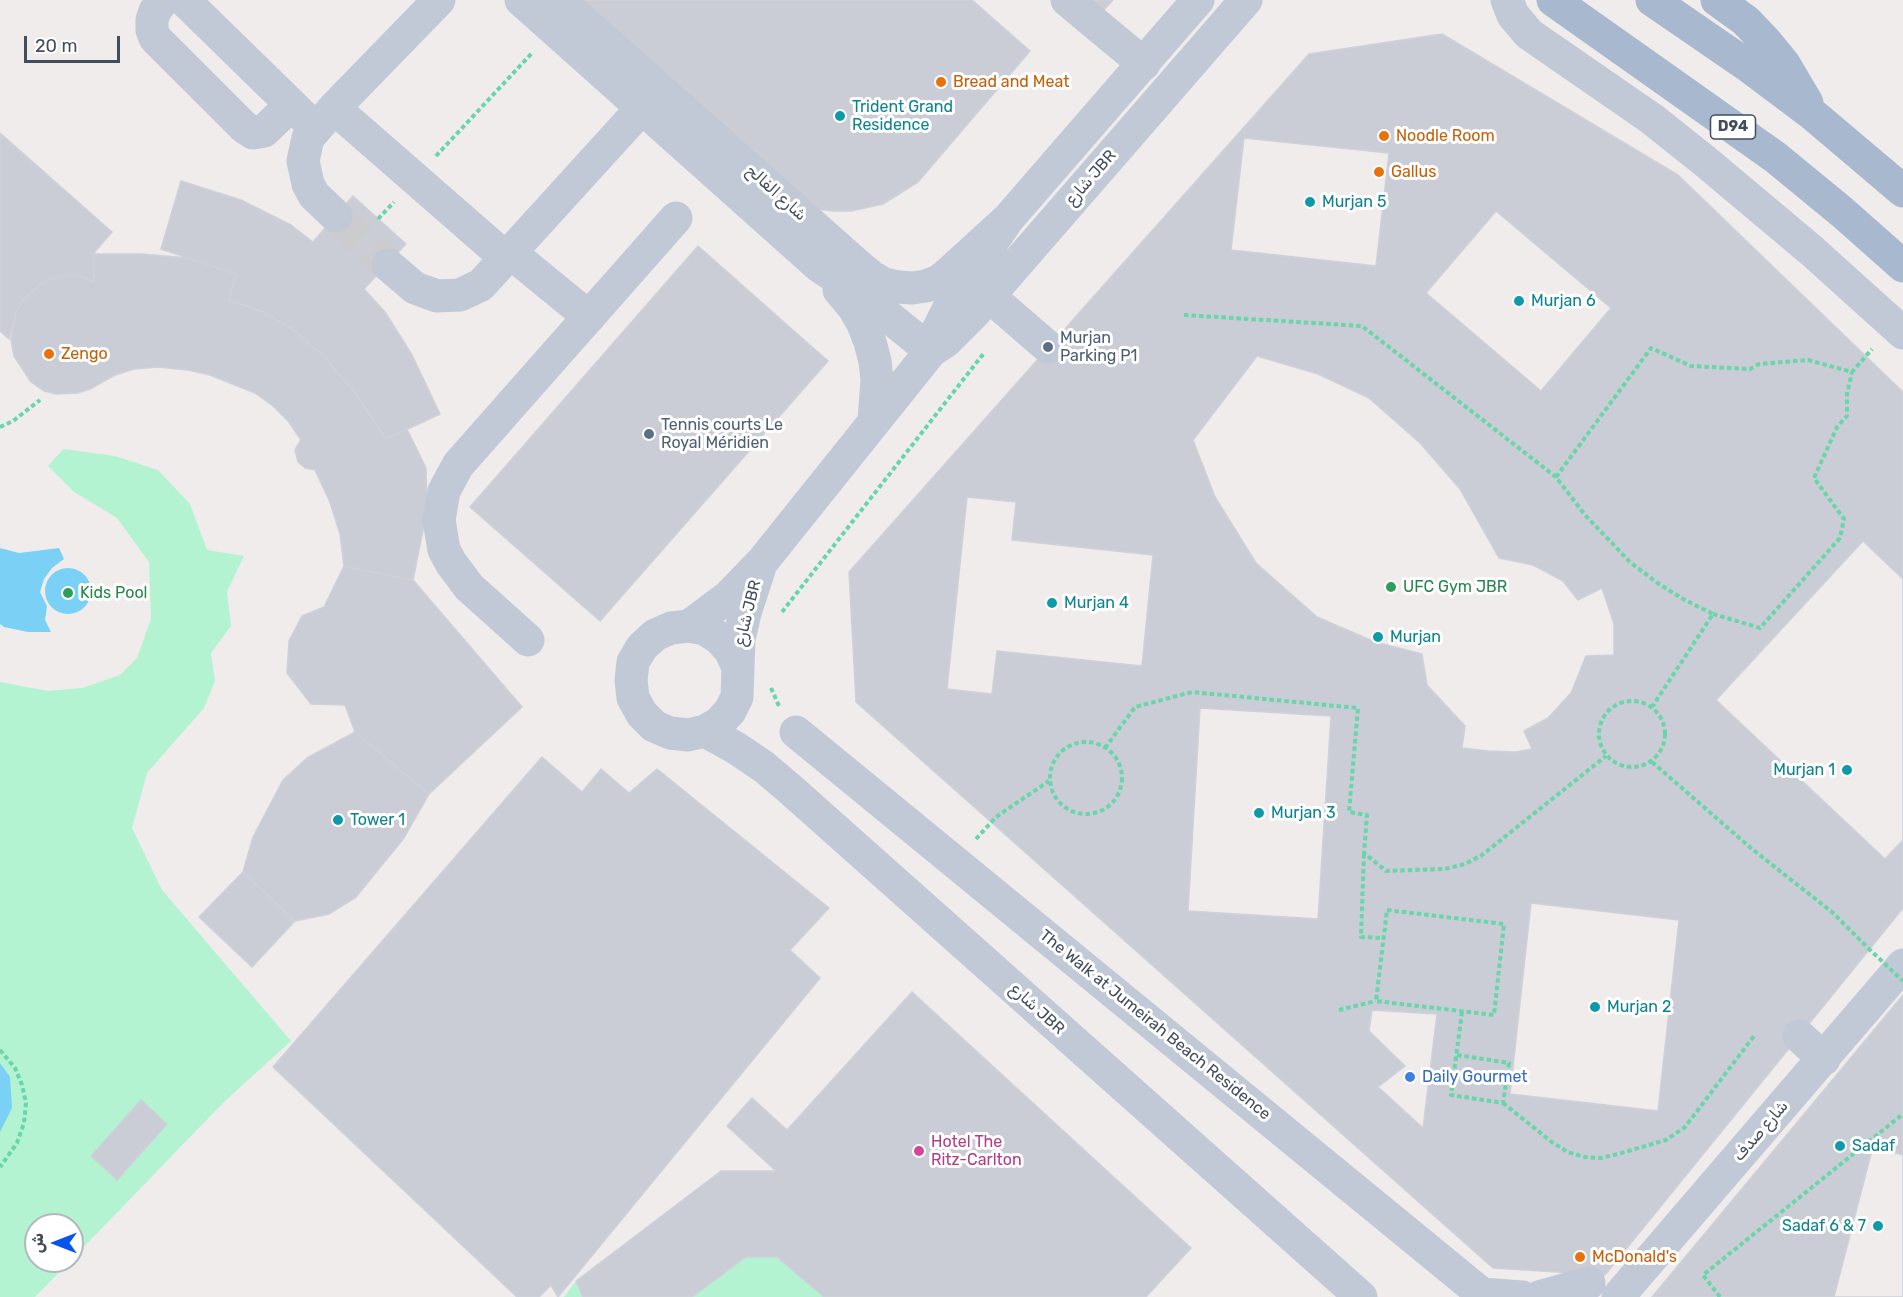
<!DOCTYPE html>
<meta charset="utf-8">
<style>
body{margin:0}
#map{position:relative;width:1903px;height:1297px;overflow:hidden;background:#efeceb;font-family:Rubik,Vazirmatn,sans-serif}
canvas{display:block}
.north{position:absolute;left:24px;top:1213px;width:60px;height:60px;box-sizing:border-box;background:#fff;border:2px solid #b3b8bd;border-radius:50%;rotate:270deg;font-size:16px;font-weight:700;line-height:24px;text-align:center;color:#424d5b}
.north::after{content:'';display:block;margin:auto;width:21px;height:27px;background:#0554f0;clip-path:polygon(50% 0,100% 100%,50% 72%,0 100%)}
.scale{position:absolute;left:24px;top:36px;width:96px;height:27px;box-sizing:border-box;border:3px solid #424d5b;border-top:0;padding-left:8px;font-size:18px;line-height:21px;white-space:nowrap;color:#424d5b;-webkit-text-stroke:4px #fff;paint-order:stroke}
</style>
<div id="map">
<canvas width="1903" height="1297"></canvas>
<div class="north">ش</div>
<div class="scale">20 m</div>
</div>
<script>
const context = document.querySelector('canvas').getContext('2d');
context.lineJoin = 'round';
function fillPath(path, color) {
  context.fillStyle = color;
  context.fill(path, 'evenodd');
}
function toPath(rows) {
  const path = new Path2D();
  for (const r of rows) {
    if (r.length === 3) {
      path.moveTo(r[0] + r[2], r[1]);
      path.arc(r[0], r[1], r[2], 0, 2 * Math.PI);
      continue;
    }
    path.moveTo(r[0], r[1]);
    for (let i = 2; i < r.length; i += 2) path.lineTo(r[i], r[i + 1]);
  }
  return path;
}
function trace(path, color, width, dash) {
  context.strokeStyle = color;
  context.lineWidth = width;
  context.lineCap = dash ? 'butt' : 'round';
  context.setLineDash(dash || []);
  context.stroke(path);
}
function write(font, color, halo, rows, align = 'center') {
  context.font = font + ' Rubik,Vazirmatn,sans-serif';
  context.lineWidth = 6;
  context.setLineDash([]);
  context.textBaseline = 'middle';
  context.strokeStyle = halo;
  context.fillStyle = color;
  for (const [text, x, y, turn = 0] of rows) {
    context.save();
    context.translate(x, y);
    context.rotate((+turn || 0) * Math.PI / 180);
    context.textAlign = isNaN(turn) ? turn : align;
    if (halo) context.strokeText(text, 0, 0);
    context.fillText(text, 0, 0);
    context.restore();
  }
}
const green = toPath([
 [63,449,115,456,158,470,190,504,207,550,244,556,227,592,231,626,211,653,215,681,204,708,147,773,132,828,162,890,291,1041,225,1101,72,1259,72,1225,36,1225,36,1261,70,1261,35,1297,0,1297,0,682,48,691,82,688,120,675,137,658,151,619,149,562,117,518,73,491,48,466],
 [746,1257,777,1257,824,1297,692,1297],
 [576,1281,583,1297,564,1297]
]);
const water = toPath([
 [0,548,19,553,59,548,64,559,52,568,44,579,40,592,47,606,45,620,51,632,28,632,4,627,0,624],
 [68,591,23],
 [0,1063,10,1077,12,1108,0,1132]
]);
const building = toPath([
 [575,0,972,0,1030,51,918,182,883,204,851,211,833,211,810,208,575,0],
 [1089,0,1113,0,1102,12,1089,0],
 [1442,34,1678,175,1903,392,1903,908,1605,1275,1493,1268,856,702,849,572,1309,54,1442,34],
 [0,133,112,232,93,254,94,282,76,274,52,278,39,285,23,300,16,313,9,339,0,331,0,133],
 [1244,138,1389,153,1376,266,1231,250,1244,138],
 [181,181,241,200,291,225,313,242,353,196,406,244,364,289,385,312,412,355,440,414,386,439,357,396,323,355,294,330,263,312,229,300,236,274,161,249,181,181],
 [1496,211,1611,308,1541,391,1426,293,1496,211],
 [698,246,828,361,600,621,470,507,698,246],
 [93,254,141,254,188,258,236,274,229,300,263,312,294,330,323,355,357,396,386,439,407,429,426,468,427,510,413,580,344,566,340,534,330,502,315,470,305,468,298,462,295,450,301,440,289,422,273,406,255,393,210,375,188,370,158,367,134,369,115,375,90,389,78,393,56,394,44,391,31,382,14,356,11,340,16,313,23,300,32,291,52,278,76,274,94,282,93,254],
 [1257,356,1318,374,1369,398,1420,443,1460,489,1499,558,1533,565,1563,581,1578,600,1602,588,1614,624,1614,655,1586,656,1571,693,1548,718,1524,731,1532,749,1516,752,1488,751,1462,748,1465,726,1427,685,1422,654,1375,642,1317,617,1256,563,1215,497,1193,440,1257,356],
 [967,497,1016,502,1012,540,1153,555,1142,666,997,651,992,694,947,689,967,497],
 [1863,541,1903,579,1903,840,1885,859,1716,700,1863,541],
 [344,566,413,580,522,707,429,794,355,732,345,705,311,704,287,673,289,641,302,616,324,607,344,566],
 [1200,708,1331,716,1318,919,1188,911,1200,708],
 [355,732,429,794,404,838,356,897,329,914,295,921,243,872,253,837,283,780,307,758,355,732],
 [542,757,582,792,601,769,629,793,657,769,829,908,790,950,820,978,558,1297,551,1285,539,1297,517,1297,273,1067,542,757],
 [243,872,295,921,252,967,199,917,243,872],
 [1531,903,1679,920,1658,1111,1510,1094,1531,903],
 [912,992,1191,1248,1146,1297,824,1297,777,1257,746,1257,692,1297,583,1297,576,1281,721,1171,776,1171,727,1126,752,1098,787,1130,912,992],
 [1903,995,1903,1297,1652,1297,1903,995],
 [1372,1010,1437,1014,1423,1128,1378,1087,1405,1066,1369,1031,1372,1010],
 [141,1100,167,1124,117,1180,91,1156,141,1100],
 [1873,1146,1903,1155,1903,1297,1834,1297,1873,1146]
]);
const minorTunnel = toPath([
 [336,216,388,265]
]);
const path = toPath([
 [436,156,533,52],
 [378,219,394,202],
 [1184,315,1362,326,1556,477,1585,515,1630,562,1656,582,1683,599,1713,614,1652,707],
 [0,427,13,421,40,400],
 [1556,477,1651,348,1691,366,1750,369,1759,364,1808,360,1852,372,1872,349],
 [782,612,984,353],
 [1713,614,1760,628,1840,538,1844,519,1814,478,1837,427,1847,416,1847,394,1852,372],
 [771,688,779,706],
 [1632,734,33],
 [1086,778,36],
 [1105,748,1135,707,1192,692,1358,708,1349,812,1367,815,1364,853,1386,871,1445,869,1465,864,1482,855,1606,756],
 [1652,762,1752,849,1832,912,1868,948],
 [976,839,996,817,1049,781],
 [1364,854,1361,937,1384,938],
 [1387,910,1504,924,1494,1015,1376,1001,1387,910],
 [1339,1010,1376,1001],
 [0,1050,15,1068,22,1085,26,1103,24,1123,17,1143,0,1167],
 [1457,1055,1509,1063,1503,1103,1451,1095,1462,1012],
 [1503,1103,1553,1143,1568,1152,1584,1157,1601,1158,1618,1154,1666,1140,1685,1127,1754,1036],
 [1720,1297,1703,1275,1903,1114]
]);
const minor = toPath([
 [163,0,155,11,152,20,152,30,155,38,244,127,253,133,264,131,291,105],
 [184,0,307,120],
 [521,0,819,266,858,292,931,351],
 [559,0,861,268,872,277,884,284,898,287,912,288,926,286,939,281,950,272,1008,219],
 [1067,0,1144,64],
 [1507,0,1513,15,1529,34,1652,119,1706,162,1812,251,1903,333],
 [334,108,507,259],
 [336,216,314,195,308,184,303,161,308,138,334,108,439,0],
 [512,254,589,317],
 [388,265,415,288,437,296,460,295,481,285,642,108],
 [839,290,854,308,863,324,870,342,875,361,877,380,874,421],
 [989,296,1048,347],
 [932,346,937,332,954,298,1008,219,1198,0],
 [689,626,728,597,762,562,931,351,946,341,975,312,1246,0],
 [528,640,469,587,451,563,444,550,439,520,444,491,458,465,676,218],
 [737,665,730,650,719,638,705,629,689,626,671,628,655,635,642,647,633,662,631,680,633,698,642,714,654,726,670,733,688,735,705,731,719,723,730,711,737,697,739,639,745,613,759,570],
 [705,731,736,748,764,767,790,789,1361,1297],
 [796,732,1482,1294,1522,1297],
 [1799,1036,1824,1059],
 [1539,1297,1589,1283],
 [1618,1297,1903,965]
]);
const major = toPath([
 [1553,0,1775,157,1842,212,1903,266],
 [1652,0,1751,68,1811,113,1903,191],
 [1717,0,1746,21,1766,42,1784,64,1807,103]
]);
const pathBridge = toPath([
 [1868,948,1903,981]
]);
const markers = [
 [941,82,6,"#e8710a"],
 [840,116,6,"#0f9aa8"],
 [1384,136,6,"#e8710a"],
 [1379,172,6,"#e8710a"],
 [1310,202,6,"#0f9aa8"],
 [1519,301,6,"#0f9aa8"],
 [1048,347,6,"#5c6f8a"],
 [49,354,6,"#e8710a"],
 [649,434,6,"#5c6f8a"],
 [1391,587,6,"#2e9e5b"],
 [68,593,6,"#2e9e5b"],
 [1052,603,6,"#0f9aa8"],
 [1378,637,6,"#0f9aa8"],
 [1847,770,6,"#0f9aa8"],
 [1259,813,6,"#0f9aa8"],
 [338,820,6,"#0f9aa8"],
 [1595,1007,6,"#0f9aa8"],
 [1410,1077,6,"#3f7fe0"],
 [1840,1146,6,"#0f9aa8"],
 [919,1151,6,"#d1479c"],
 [1878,1226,6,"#0f9aa8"],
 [1580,1257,6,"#e8710a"]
];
const shields = [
 [1733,127,45]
];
const shieldNames = [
 ["D94",1733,127]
];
const foodNames = [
 ["Bread and Meat",953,82],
 ["Noodle Room",1396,136],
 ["Gallus",1391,172],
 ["Zengo",61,354],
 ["McDonald's",1592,1257]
];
const cultureNames = [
 ["Trident Grand",852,107],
 ["Residence",852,125],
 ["Murjan 5",1322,202],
 ["Murjan 6",1531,301],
 ["Murjan 4",1064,603],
 ["Murjan",1390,637],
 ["Murjan 1",1835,770,"right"],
 ["Murjan 3",1271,813],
 ["Tower 1",350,820],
 ["Murjan 2",1607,1007],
 ["Sadaf",1852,1146],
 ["Sadaf 6 & 7",1866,1226,"right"]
];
const streetNames = [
 ["شارع JBR",1091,178,-49],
 ["شارع الفالح",776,193,42],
 ["شارع JBR",748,613,-76],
 ["شارع JBR",1037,1009,42],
 ["The Walk at Jumeirah Beach Residence",1155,1025,39],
 ["شارع صدف",1761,1131,-49]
];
const serviceNames = [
 ["Murjan",1060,338],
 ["Parking P1",1060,356],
 ["Tennis courts Le",661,425],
 ["Royal Méridien",661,443]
];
const leisureNames = [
 ["UFC Gym JBR",1403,587],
 ["Kids Pool",80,593]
];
const shopNames = [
 ["Daily Gourmet",1422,1077]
];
const hotelNames = [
 ["Hotel The",931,1142],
 ["Ritz-Carlton",931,1160]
];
fillPath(green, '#b3f3d2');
fillPath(water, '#7bd0f5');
fillPath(building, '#cacdd5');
trace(building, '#cfd1d9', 1.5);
trace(minorTunnel, '#ccccce', 33, [33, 16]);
trace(path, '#68d5aa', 4, [4.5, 3]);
trace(minor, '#c0c9d5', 33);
trace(major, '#a8b8cf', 33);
trace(pathBridge, '#68d5aa', 4, [4.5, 3]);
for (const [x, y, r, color] of markers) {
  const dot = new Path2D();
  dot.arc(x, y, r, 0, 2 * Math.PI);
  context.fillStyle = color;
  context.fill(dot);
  trace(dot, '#fff', 2);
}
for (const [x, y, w] of shields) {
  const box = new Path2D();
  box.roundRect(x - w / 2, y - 12, w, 24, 4.5);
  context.fillStyle = '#fff';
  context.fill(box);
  trace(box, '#424d5b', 1.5);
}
write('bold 15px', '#424d5b', null, shieldNames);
write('16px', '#c56008', '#fff', foodNames, 'left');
write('16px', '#0d838f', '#fff', cultureNames, 'left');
write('16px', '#424d5b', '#fff', streetNames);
write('16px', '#4e5e75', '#fff', serviceNames, 'left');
write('16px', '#27864d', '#fff', leisureNames, 'left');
write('16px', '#366cbe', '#fff', shopNames, 'left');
write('16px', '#b23c85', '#fff', hotelNames, 'left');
</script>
